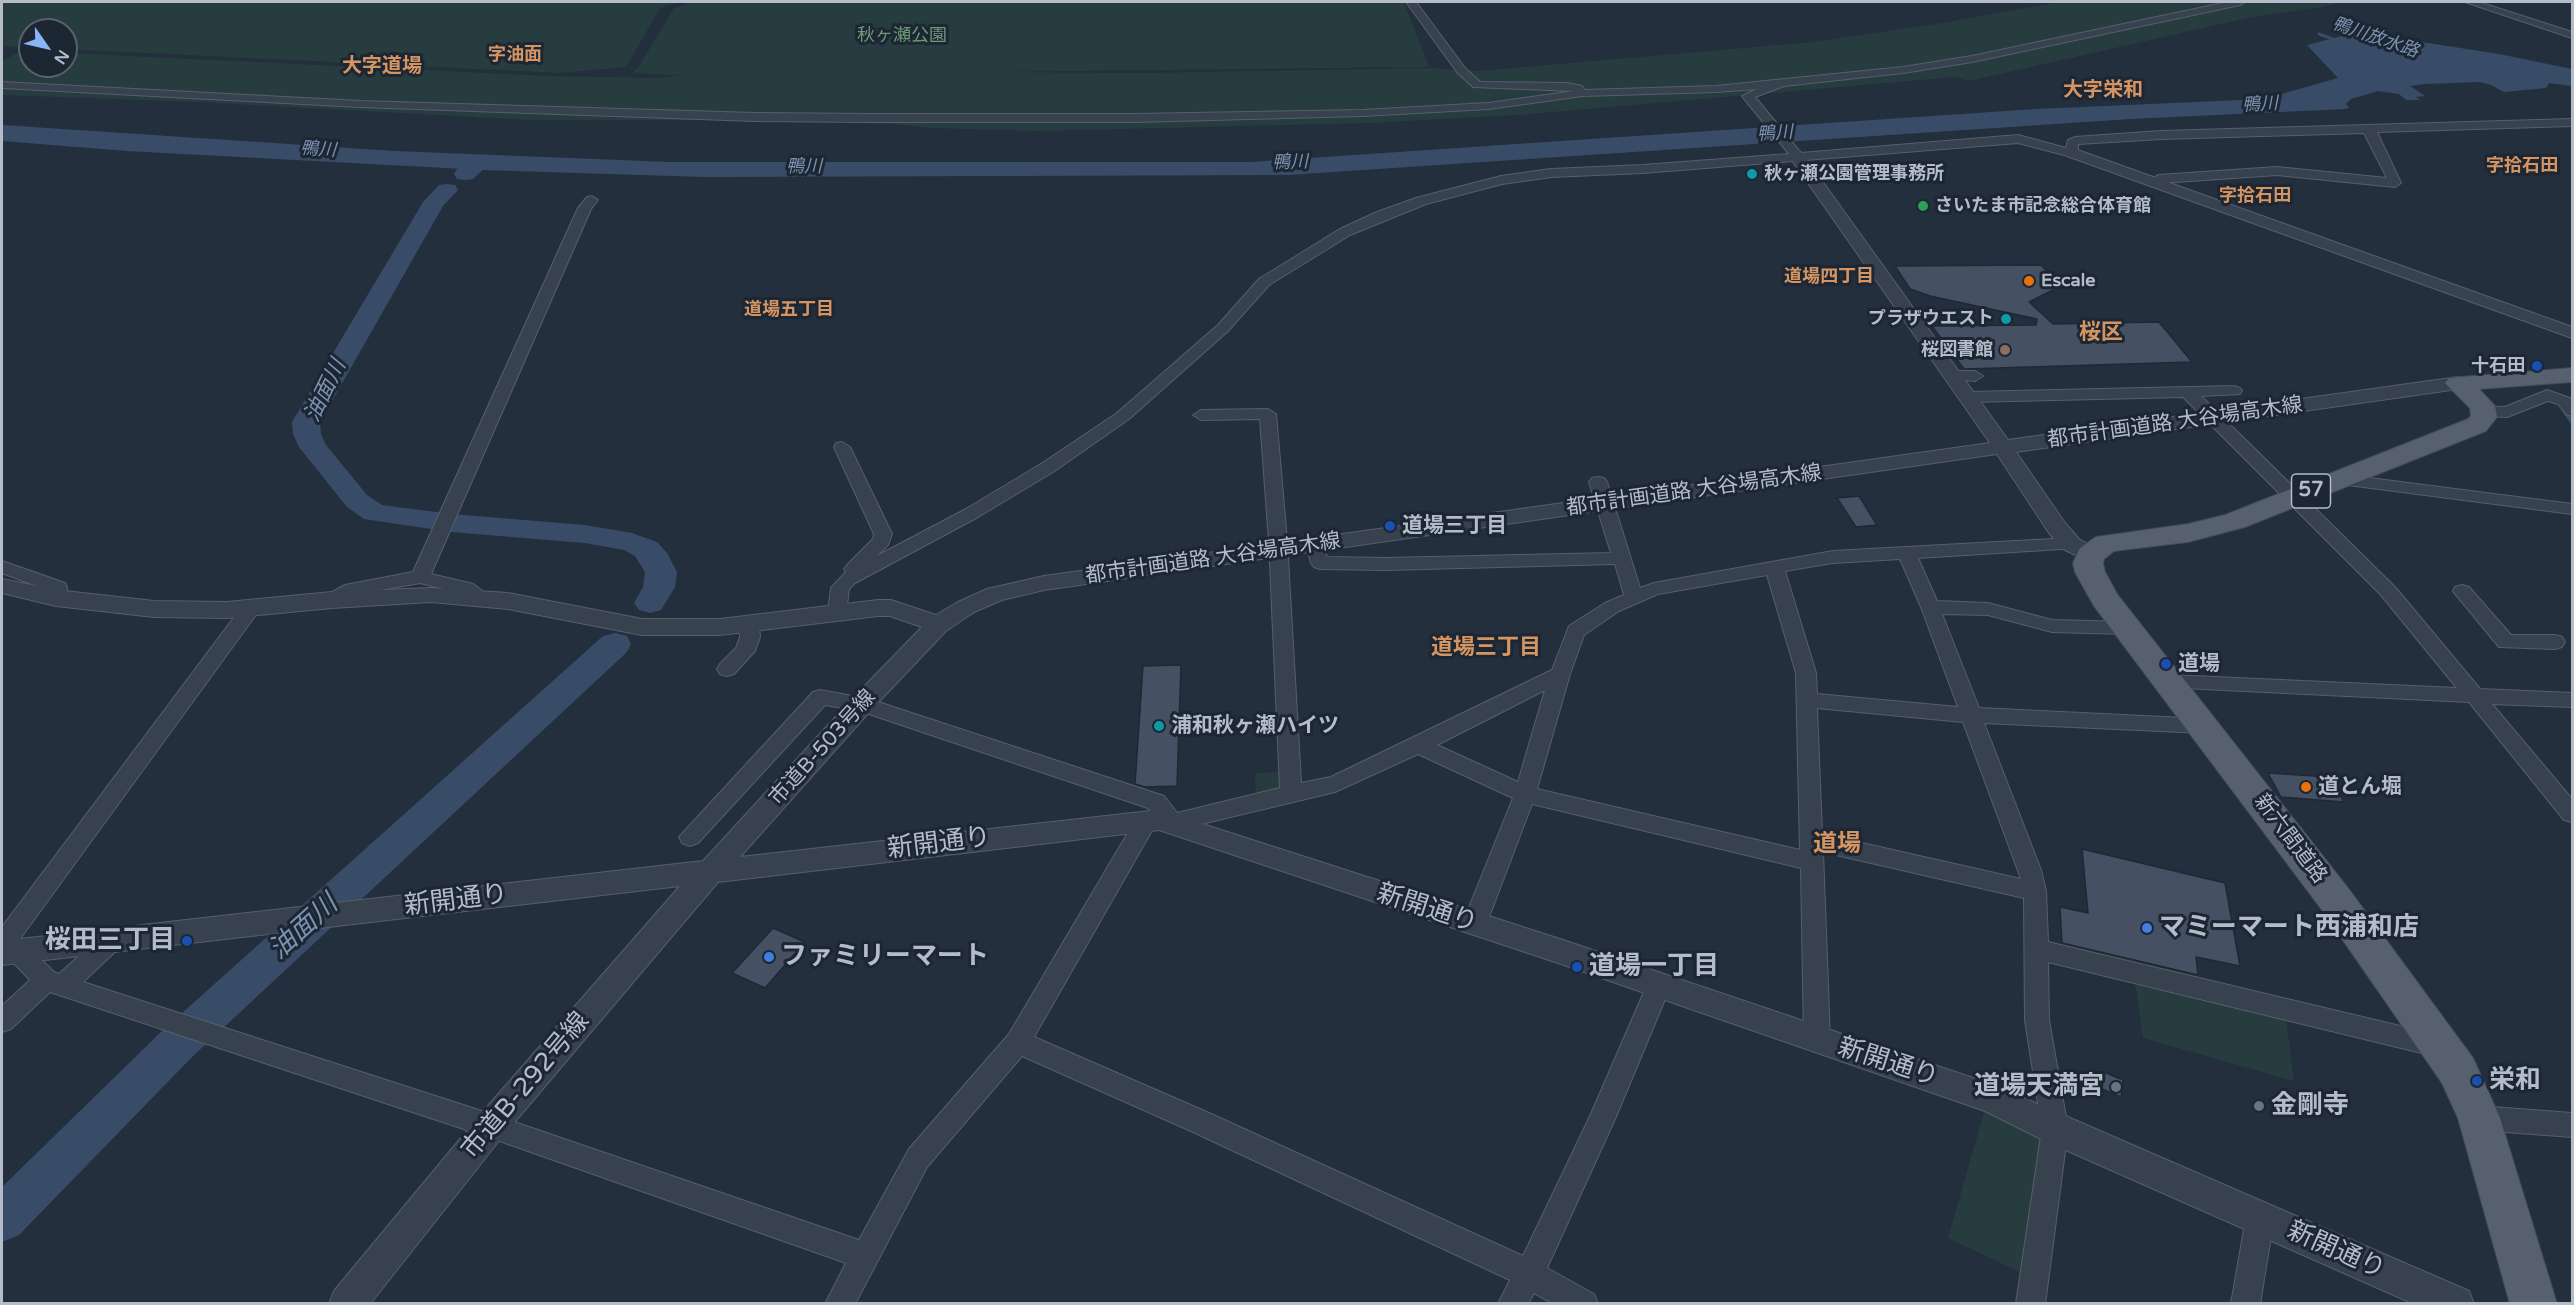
<!DOCTYPE html>
<meta charset="utf-8">
<style>
body{margin:0}
#map{position:relative;width:2574px;height:1305px;overflow:hidden;background:#242f3e;font-family:"Varela Round",sans-serif}
canvas{display:block}
.frame{position:absolute;inset:0;border:3px solid #b4bcc9;pointer-events:none}
.north{position:absolute;left:18px;top:18px;width:60px;height:60px;box-sizing:border-box;background:#1d2633;border:2px solid #59626f;border-radius:50%;rotate:124deg;font-size:16px;font-weight:700;line-height:24px;text-align:center;color:#b4bcc9}
.north::after{content:'';display:block;margin:auto;width:21px;height:27px;background:#8ab4f8;clip-path:polygon(50% 0,100% 100%,50% 72%,0 100%)}
</style>
<div id="map">
<canvas width="2574" height="1305"></canvas>
<div class="frame"></div>
<div class="north">N</div>
</div>
<script>
const context = document.querySelector('canvas').getContext('2d');
context.lineJoin = 'round';
function fillPath(path, color) {
  context.fillStyle = color;
  context.fill(path, 'evenodd');
}
function toPath(rows) {
  const path = new Path2D();
  for (const r of rows) {
    path.moveTo(r[0], r[1]);
    for (let i = 2; i < r.length; i += 2) path.lineTo(r[i], r[i + 1]);
  }
  return path;
}
function trace(path, color, width, dash) {
  context.strokeStyle = color;
  context.lineWidth = width;
  context.lineCap = dash ? 'butt' : 'round';
  context.setLineDash(dash || []);
  context.stroke(path);
}
function write(font, color, halo, rows, align = 'center') {
  context.font = font + ' "Varela Round","Noto Sans JP",sans-serif';
  context.lineWidth = 6;
  context.setLineDash([]);
  context.textBaseline = 'middle';
  context.strokeStyle = halo;
  context.fillStyle = color;
  for (const [text, x, y, turn = 0] of rows) {
    context.save();
    context.translate(x, y);
    context.rotate((+turn || 0) * Math.PI / 180);
    context.textAlign = isNaN(turn) ? turn : align;
    if (halo) context.strokeText(text, 0, 0);
    context.fillText(text, 0, 0);
    context.restore();
  }
}
const green = toPath([
 [2,2,680,2,660,8,626,67,559,73,66,49,66,30,30,30,30,48,2,46],
 [693,2,1404,2,1429,67,992,72,1143,73,1431,68,1478,71,1814,42,1942,23,2060,2,2342,2,2317,8,2252,17,1969,81,1954,77,1518,115,1370,123,1038,131,931,128,894,124,765,120,532,120,196,102,2,95,2,61,21,51,30,52,30,66,66,66,66,53,550,76,662,78,682,75,633,73,639,66,674,8],
 [1284,772,1284,780,1276,789,1256,798,1255,773],
 [2135,981,2286,1018,2294,1081,2143,1038],
 [1985,1109,2033,1132,2045,1150,2022,1273,1948,1238]
]);
const water = toPath([
 [2357,32,2499,54,2572,69,2572,86,2549,83,2546,88,2504,92,2491,85,2480,82,2424,84,2410,86,2425,96,2416,97,2420,100,2406,100,2399,94,2378,91,2351,99,2346,104,2349,108,2345,109,2130,119,1288,175,705,177,483,170,127,151,2,141,2,125,394,151,669,162,1250,162,2036,109,2264,99,2338,78,2307,45]
]);
const streamFar1 = toPath([
 [2319,34,2338,41]
]);
const stream = toPath([
 [2563,409,2572,422]
]);
const river = toPath([
 [480,156,487,158,490,162,487,166,473,179,465,180,457,179,454,174,457,169,473,158,480,156],
 [447,184,455,185,458,190,443,206,320,422,321,434,326,445,367,495,382,505,451,514,585,525,632,533,657,542,667,553,677,572,675,587,661,610,650,613,639,610,634,603,643,587,645,572,635,556,624,550,585,543,451,532,364,519,347,507,299,447,293,434,292,422,423,202,439,185,447,184],
 [615,633,627,636,631,644,627,652,192,1057,19,1235,2,1242,2,1187,162,1031,603,636,615,633]
]);
const building = toPath([
 [2041,265,2061,286,2029,302,2053,324,2159,322,2192,362,1964,369,1932,326,2036,325,2037,319,1930,296,1910,289,1895,266,2041,265],
 [1859,496,1877,525,1856,527,1837,498,1859,496],
 [1181,665,1177,786,1145,787,1135,784,1143,666,1181,665],
 [2268,773,2330,777,2344,802,2281,797,2268,773],
 [2082,849,2225,883,2240,966,2196,957,2198,975,2062,943,2060,907,2088,913,2082,849],
 [773,928,805,942,765,988,732,973,773,928],
 [2104,1072,2123,1080,2121,1097,2102,1089,2104,1072]
]);
const minor = toPath([
 [1406,2,1416,2,1465,68,1480,82,1567,83,1582,86,1585,90,1716,86,1903,67,1972,56,2228,2,2245,2,2240,5,1972,62,1903,73,1784,86,1755,97,1801,153,2018,135,2066,148,2068,140,2075,137,2161,131,2572,119,2572,126,2377,132,2401,183,2395,187,2277,175,2161,183,2152,186,2146,182,2159,175,2277,167,2387,178,2364,133,2161,139,2078,144,2078,153,2072,157,2018,143,1643,173,1551,177,1502,184,1426,204,1350,235,1269,285,1228,331,1129,419,1053,472,978,517,855,583,849,589,846,612,844,616,837,618,830,616,828,612,831,588,846,572,844,569,847,565,873,539,874,534,834,447,836,443,842,442,850,447,892,534,888,545,877,556,966,509,1041,464,1117,413,1218,325,1259,279,1340,229,1377,212,1416,198,1501,176,1551,169,1643,165,1789,154,1742,96,1757,89,1716,92,1582,96,1489,109,1363,116,1134,122,868,122,755,121,360,107,2,88,2,82,360,101,755,113,868,114,1134,114,1363,110,1489,103,1574,91,1473,87,1457,72,1406,2],
 [2465,2,2479,2,2572,32,2572,38,2465,2],
 [592,196,598,200,591,209,431,574,473,584,485,593,487,597,485,601,471,601,460,593,420,583,357,594,332,606,325,604,323,600,325,596,345,585,413,572,578,208,587,197,592,196],
 [1954,371,1975,371,1983,376,1975,381,1949,379,1946,376,1949,373,1954,371],
 [2234,386,2240,388,2242,391,2240,394,2201,396,2395,587,2480,689,2572,693,2572,707,2492,704,2572,799,2572,822,2564,820,2469,702,2163,687,2160,682,2163,677,2170,675,2457,688,2381,595,2183,397,1969,402,1961,397,1969,392,2234,386],
 [2547,390,2570,398,2572,401,2572,416,2566,414,2558,404,2548,401,2507,417,2483,416,2475,411,2483,406,2505,407,2547,390],
 [1268,409,1276,414,1287,541,1301,783,1331,777,1552,670,1569,626,1605,603,1624,595,1615,564,1386,570,1320,569,1314,567,1311,563,1306,545,1309,541,1321,541,1327,557,1386,558,1611,553,1589,482,1592,478,1598,477,1604,478,1607,482,1640,588,1654,583,1833,551,2071,538,2077,540,2080,544,2077,548,1918,558,1937,601,1988,603,2052,620,2127,622,2134,623,2137,628,2134,633,2127,634,2052,632,1988,615,1942,614,1979,708,2205,719,2212,721,2215,726,2212,731,2205,733,1984,723,2041,870,2046,891,2048,942,2438,1035,2447,1038,2451,1046,2447,1054,2438,1057,2048,962,2049,1020,2068,1129,2045,1304,2016,1304,2042,1129,2025,1020,2024,898,1823,852,1830,1040,1826,1048,1817,1051,1808,1048,1804,1040,1801,868,1532,804,1486,925,1482,932,1474,935,1466,932,1462,925,1513,798,1418,754,1335,792,1172,831,1164,829,1158,820,1034,1037,1209,1113,1523,1256,1591,1114,1650,978,1659,975,1668,978,1671,985,1615,1119,1547,1268,1594,1294,1598,1304,1554,1304,1534,1293,1528,1304,1498,1304,1510,1280,1191,1131,1022,1056,927,1167,855,1304,825,1304,846,1263,491,1138,50,992,11,1029,2,1032,2,1006,30,980,10,959,6,952,2,954,2,927,244,604,251,602,258,604,260,608,258,612,17,943,26,945,54,972,59,974,102,935,110,932,118,935,122,942,118,949,83,982,491,1114,859,1240,909,1149,1009,1034,1139,814,1147,812,1152,813,1148,808,860,711,825,705,698,843,690,846,682,843,679,837,813,692,820,690,869,699,1164,796,1177,813,1280,788,1269,541,1260,419,1201,420,1193,415,1201,410,1268,409],
 [1900,559,1921,607,1958,707,1817,694,1816,673,1785,571,1833,563,1900,559],
 [1767,575,1796,673,1800,850,1537,789,1570,674,1584,635,1619,611,1658,594,1767,575],
 [1545,690,1518,782,1437,745,1545,690],
 [1817,708,1963,722,2021,879,1822,834,1817,708],
 [2338,474,2572,504,2572,514,2332,483,2330,479,2332,475,2338,474],
 [2,561,65,583,67,587,65,598,63,602,49,602,47,598,48,590,2,573,2,561],
 [2462,585,2469,587,2511,635,2555,635,2562,637,2565,642,2562,647,2555,649,2499,647,2453,591,2455,587,2462,585],
 [749,619,756,620,759,625,760,637,755,651,734,674,727,676,720,674,717,669,720,664,736,648,740,637,739,625,742,620,749,619],
 [2479,1106,2572,1113,2572,1137,2479,1130,2470,1127,2466,1118,2470,1109,2479,1106],
 [2260,1205,2270,1208,2274,1218,2260,1304,2231,1304,2246,1218,2250,1208,2260,1205]
]);
const tertiary = toPath([
 [2072,148,2572,327,2572,338,2067,156,2064,153,2067,150,2072,148],
 [1797,151,1802,153,2008,440,2458,377,2465,379,2468,383,2465,387,2458,389,2016,452,2065,523,2079,539,2098,550,2101,555,2098,560,2090,562,2063,549,2049,533,1997,454,1044,590,1002,600,974,612,946,631,871,710,740,857,1159,810,1563,940,1994,1085,2469,1291,2474,1304,2414,1304,2043,1140,1985,1111,1561,964,1159,830,718,882,502,1137,370,1304,329,1304,334,1291,480,1115,680,886,2,965,2,941,703,861,853,698,922,627,890,616,878,616,720,635,642,635,508,609,431,602,332,608,227,618,154,617,56,606,2,593,2,579,56,590,154,601,227,602,332,592,431,588,508,593,642,619,720,619,878,600,891,600,936,615,958,602,987,589,1044,576,1990,443,1789,156,1797,151]
]);
const primary = toPath([
 [2572,368,2572,382,2479,389,2495,406,2497,417,2486,431,2245,527,2188,542,2114,551,2104,559,2103,563,2105,572,2117,594,2348,888,2473,1058,2500,1118,2557,1304,2510,1304,2458,1118,2442,1083,2322,910,2094,606,2075,572,2073,563,2080,548,2096,537,2188,524,2225,515,2468,419,2471,416,2470,408,2445,383,2449,378,2572,368]
]);
const markers = [
 [1752,174,6,"#0f9aa8"],
 [1923,206,6,"#2e9e5b"],
 [2029,281,6,"#e8710a"],
 [2006,319,6,"#0f9aa8"],
 [2005,350,6,"#8d6e63"],
 [2537,366,6,"#1a4fb4"],
 [1390,526,6,"#1a4fb4"],
 [2166,664,6,"#1a4fb4"],
 [1159,726,6,"#0f9aa8"],
 [2306,787,6,"#e8710a"],
 [2147,928,6,"#3f7fe0"],
 [187,941,6,"#1a4fb4"],
 [769,957,6,"#3f7fe0"],
 [1577,967,6,"#1a4fb4"],
 [2477,1081,6,"#1a4fb4"],
 [2116,1087,6,"#6b7280"],
 [2259,1106,6,"#6b7280"]
];
const farParknames = [
 ["秋ヶ瀬公園",902,36]
];
const farWaternames = [
 ["鴨川放水路",2375,38,19],
 ["鴨川",2260,105,-3],
 ["鴨川",1775,134,-4],
 ["鴨川",318,150,4],
 ["鴨川",1290,163,-2],
 ["鴨川",804,167]
];
const farNeighbourhoodnames = [
 ["字油面",515,55],
 ["字拾石田",2522,166],
 ["字拾石田",2255,196],
 ["道場四丁目",1829,277],
 ["道場五丁目",789,310]
];
const farPoinames = [
 ["秋ヶ瀬公園管理事務所",1764,174],
 ["さいたま市記念総合体育館",1935,206],
 ["Escale",2041,281],
 ["プラザウエスト",1994,319,"right"],
 ["桜図書館",1993,350,"right"],
 ["十石田",2525,366,"right"]
];
const farQuarternames = [
 ["大字道場",382,67],
 ["大字栄和",2103,91]
];
const shields = [
 [2311,491,39]
];
const shieldNames = [
 ["57",2311,491]
];
const streetNames = [
 ["都市計画道路 大谷場高木線",2175,423,-8],
 ["都市計画道路 大谷場高木線",1694,491,-8],
 ["都市計画道路 大谷場高木線",1213,559,-8],
 ["市道B-503号線",823,748,-48],
 ["新六間道路",2290,839,53]
];
const poiNames = [
 ["道場三丁目",1402,526],
 ["道場",2178,664],
 ["浦和秋ヶ瀬ハイツ",1171,726],
 ["道とん堀",2318,787]
];
const farDistrictnames = [
 ["桜区",2101,333]
];
const waterNames = [
 ["油面川",326,391,-64]
];
const neighbourhoodNames = [
 ["道場三丁目",1486,648]
];
const quarterNames = [
 ["道場",1837,845]
];
const nearStreetnames = [
 ["新開通り",939,844,-7],
 ["新開通り",456,901,-7],
 ["新開通り",1427,909,18],
 ["新開通り",1888,1063,18],
 ["市道B-292号線",526,1086,-50],
 ["新開通り",2336,1251,24]
];
const nearPoinames = [
 ["マミーマート西浦和店",2159,928],
 ["桜田三丁目",175,941,"right"],
 ["ファミリーマート",781,957],
 ["道場一丁目",1589,967],
 ["栄和",2489,1081],
 ["道場天満宮",2104,1087,"right"],
 ["金剛寺",2271,1106]
];
const nearWaternames = [
 ["油面川",304,928,-42]
];
fillPath(green, '#263c3f');
fillPath(water, '#394c67');
trace(streamFar1, '#394c67', 3);
trace(stream, '#394c67', 4);
fillPath(river, '#394c67');
fillPath(building, '#455162');
trace(building, '#1f2835', 1.5);
trace(minor, '#565f6c', 2);
trace(tertiary, '#565f6c', 2);
trace(primary, '#414a57', 2);
fillPath(minor, '#38414e');
fillPath(tertiary, '#38414e');
fillPath(primary, '#56606e');
for (const [x, y, r, color] of markers) {
  const dot = new Path2D();
  dot.arc(x, y, r, 0, 2 * Math.PI);
  context.fillStyle = color;
  context.fill(dot);
  trace(dot, '#1d2633', 2);
}
write('18px', '#6b9a76', '#1d2633', farParknames);
write('italic 18px', '#7c92b1', '#1d2633', farWaternames);
write('bold 18px', '#d59563', '#1d2633', farNeighbourhoodnames);
write('bold 18px', '#b4bcc9', '#1d2633', farPoinames, 'left');
write('bold 20px', '#d59563', '#1d2633', farQuarternames);
for (const [x, y, w] of shields) {
  const box = new Path2D();
  box.roundRect(x - w / 2, y - 17, w, 34, 4.5);
  context.fillStyle = '#1d2633';
  context.fill(box);
  trace(box, '#b4bcc9', 1.5);
}
write('bold 20px', '#b4bcc9', null, shieldNames);
write('21px', '#b4bcc9', '#1d2633', streetNames);
write('bold 21px', '#b4bcc9', '#1d2633', poiNames, 'left');
write('bold 22px', '#d59563', '#1d2633', farDistrictnames);
write('italic 22px', '#7c92b1', '#1d2633', waterNames);
write('bold 22px', '#d59563', '#1d2633', neighbourhoodNames);
write('bold 24px', '#d59563', '#1d2633', quarterNames);
write('26px', '#b4bcc9', '#1d2633', nearStreetnames);
write('bold 26px', '#b4bcc9', '#1d2633', nearPoinames, 'left');
write('italic 27px', '#7c92b1', '#1d2633', nearWaternames);
</script>
